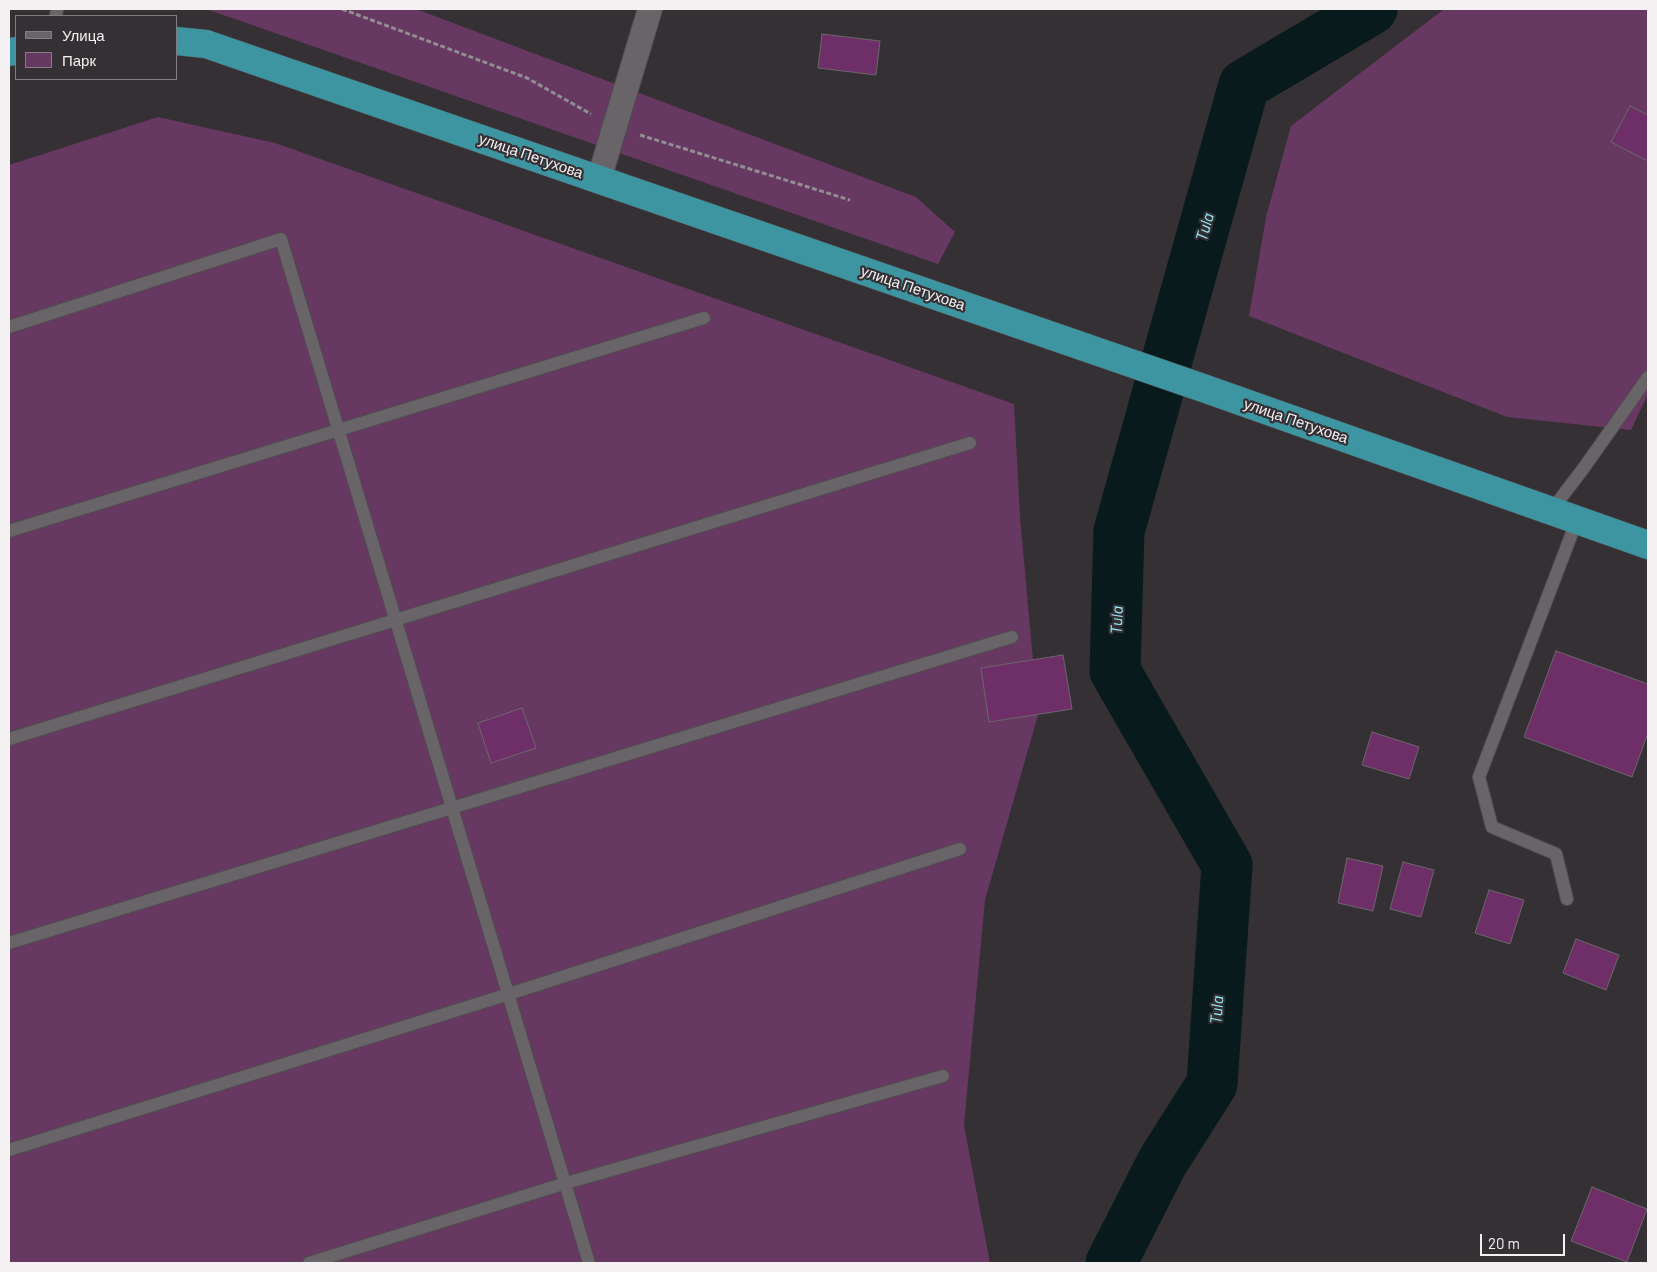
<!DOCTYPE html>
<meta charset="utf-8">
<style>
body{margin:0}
#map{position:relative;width:1657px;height:1272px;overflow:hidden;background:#343034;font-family:Barlow,sans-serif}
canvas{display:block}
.frame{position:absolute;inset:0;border:10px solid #f4f1f3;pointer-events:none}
.legend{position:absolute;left:15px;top:15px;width:162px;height:65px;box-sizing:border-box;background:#343034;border:1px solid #817d80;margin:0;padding:6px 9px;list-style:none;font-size:15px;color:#f4f1f3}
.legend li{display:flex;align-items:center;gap:10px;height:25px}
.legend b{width:25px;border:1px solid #817d80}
.scale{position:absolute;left:1480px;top:1234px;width:85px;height:22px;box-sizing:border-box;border:2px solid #f4f1f3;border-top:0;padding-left:6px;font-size:15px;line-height:18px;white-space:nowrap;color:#f4f1f3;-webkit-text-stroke:4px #343034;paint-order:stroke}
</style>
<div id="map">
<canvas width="1657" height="1272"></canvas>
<div class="frame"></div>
<ul class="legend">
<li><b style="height:6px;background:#686467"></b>Улица</li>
<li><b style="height:14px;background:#673862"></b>Парк</li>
</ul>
<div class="scale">20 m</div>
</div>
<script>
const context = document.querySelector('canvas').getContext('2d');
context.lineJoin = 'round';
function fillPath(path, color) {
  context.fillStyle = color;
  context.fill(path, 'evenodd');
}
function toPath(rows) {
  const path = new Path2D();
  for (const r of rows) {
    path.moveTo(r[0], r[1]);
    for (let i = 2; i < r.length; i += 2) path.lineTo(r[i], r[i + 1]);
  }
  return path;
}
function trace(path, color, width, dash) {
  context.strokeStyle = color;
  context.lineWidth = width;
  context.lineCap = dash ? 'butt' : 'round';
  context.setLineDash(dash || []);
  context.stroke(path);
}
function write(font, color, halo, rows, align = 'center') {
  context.font = font + ' Barlow,sans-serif';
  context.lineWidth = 4.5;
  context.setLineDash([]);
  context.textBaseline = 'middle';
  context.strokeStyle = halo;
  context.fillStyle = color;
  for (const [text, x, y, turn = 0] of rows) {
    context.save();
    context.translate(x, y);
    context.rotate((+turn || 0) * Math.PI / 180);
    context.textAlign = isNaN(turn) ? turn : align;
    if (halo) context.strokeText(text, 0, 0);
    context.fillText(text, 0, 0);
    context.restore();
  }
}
const green = toPath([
 [206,9,416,9,916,197,955,232,938,264],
 [1444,9,1648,9,1648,394,1631,430,1507,417,1249,316,1266,217,1291,126],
 [158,117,275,143,1014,404,1020,517,1038,715,985,900,964,1125,990,1263,9,1263,9,165]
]);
const river = toPath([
 [1111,1263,1163,1161,1212,1084,1227,865,1115,671,1119,531,1244,85,1372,9]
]);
const building = toPath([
 [822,34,880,41,876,75,818,68,822,34],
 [1630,106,1648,115,1648,161,1611,142,1630,106],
 [1556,651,1648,684,1648,733,1632,777,1524,737,1556,651],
 [1063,655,1072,709,989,722,981,668,1063,655],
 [522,708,536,748,491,763,478,723,522,708],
 [1372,732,1419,747,1409,779,1362,765,1372,732],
 [1347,858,1383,866,1373,911,1338,903,1347,858],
 [1403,862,1434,870,1421,917,1390,909,1403,862],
 [1489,890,1524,900,1510,944,1475,933,1489,890],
 [1576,939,1619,955,1606,990,1563,973,1576,939],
 [1592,1187,1647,1209,1627,1262,1571,1241,1592,1187]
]);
const path = toPath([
 [342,9,527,78,591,114],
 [640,135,850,200]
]);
const lane = toPath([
 [56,16,57,9],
 [9,327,281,239,589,1263],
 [1551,511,1583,469,1648,377],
 [9,531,704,318],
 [9,739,970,443],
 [1567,899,1556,854,1492,827,1479,777,1577,520],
 [9,943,1012,637],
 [9,1150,509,994,960,849],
 [309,1263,566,1183,943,1076]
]);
const street = toPath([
 [599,179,650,9]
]);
const highway = toPath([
 [176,41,206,44,1203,388,1648,545],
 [9,52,16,51]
]);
const streetNames = [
 ["улица Петухова",531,156,19],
 ["улица Петухова",913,288,19],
 ["улица Петухова",1296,421,19]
];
const waterNames = [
 ["Tula",1205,227,-74],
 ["Tula",1117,620,-88],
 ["Tula",1217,1010,-86]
];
fillPath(green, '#673862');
trace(river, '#091a1d', 51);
fillPath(building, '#6e2f68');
trace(building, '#6c676b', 1);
trace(lane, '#504c4f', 14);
trace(street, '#504c4f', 26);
trace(highway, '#504c4f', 29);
trace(path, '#918d90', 3, [5, 2.5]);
trace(lane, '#686467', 12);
trace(street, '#686467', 24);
trace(highway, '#3d95a2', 28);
write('15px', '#f4f1f3', '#343034', streetNames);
write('italic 16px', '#95f0fe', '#343034', waterNames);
</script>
